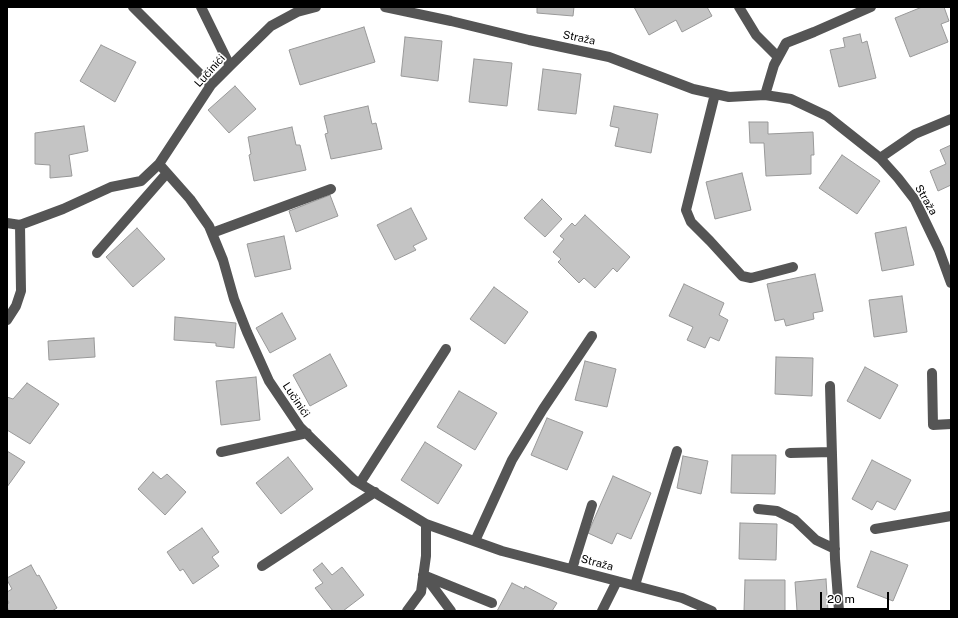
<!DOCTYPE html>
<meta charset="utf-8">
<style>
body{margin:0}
#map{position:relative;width:958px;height:618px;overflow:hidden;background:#fff;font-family:"Public Sans",sans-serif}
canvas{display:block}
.frame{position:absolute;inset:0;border:8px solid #000;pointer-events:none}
.scale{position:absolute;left:820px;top:592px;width:69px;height:18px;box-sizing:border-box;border:2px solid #000;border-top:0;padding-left:5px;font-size:12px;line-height:14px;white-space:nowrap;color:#000;-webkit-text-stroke:3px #fff;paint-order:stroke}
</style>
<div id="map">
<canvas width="958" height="618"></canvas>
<div class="frame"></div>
<div class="scale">20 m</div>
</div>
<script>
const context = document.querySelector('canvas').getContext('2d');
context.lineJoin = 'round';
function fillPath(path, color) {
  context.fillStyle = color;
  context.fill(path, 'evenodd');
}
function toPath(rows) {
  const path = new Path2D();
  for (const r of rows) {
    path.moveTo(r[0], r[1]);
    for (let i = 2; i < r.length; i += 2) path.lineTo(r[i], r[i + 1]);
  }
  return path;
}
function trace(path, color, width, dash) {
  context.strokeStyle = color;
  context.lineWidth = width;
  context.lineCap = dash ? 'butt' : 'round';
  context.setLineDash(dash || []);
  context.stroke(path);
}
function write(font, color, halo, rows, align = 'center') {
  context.font = font + ' "Public Sans",sans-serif';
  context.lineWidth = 3.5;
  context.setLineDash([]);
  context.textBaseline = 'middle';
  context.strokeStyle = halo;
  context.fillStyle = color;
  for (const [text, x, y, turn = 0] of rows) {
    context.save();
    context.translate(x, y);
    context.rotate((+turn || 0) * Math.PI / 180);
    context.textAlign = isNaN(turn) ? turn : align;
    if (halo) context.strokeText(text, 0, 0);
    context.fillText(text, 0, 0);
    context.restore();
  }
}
const building = toPath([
 [537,7,574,7,573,16,537,13,537,7],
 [634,7,707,7,712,16,682,32,676,20,649,35,634,7],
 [922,7,944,7,949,21,941,24,948,42,910,57,895,18,922,7],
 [364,27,375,62,300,85,289,50,364,27],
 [860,34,862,43,867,41,876,78,839,87,830,50,845,47,843,38,860,34],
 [405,37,442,41,438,81,401,76,405,37],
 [101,45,136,62,115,102,80,81,101,45],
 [474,59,512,63,507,106,469,102,474,59],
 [543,69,581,74,576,114,538,110,543,69],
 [235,86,256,109,229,133,208,110,235,86],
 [368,106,372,124,376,123,382,149,331,159,325,134,328,133,324,116,368,106],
 [614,106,658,114,651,153,615,146,619,128,610,126,614,106],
 [749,122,768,122,768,134,813,132,814,155,811,155,811,174,766,176,764,143,750,143,749,122],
 [84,126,88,151,69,155,72,176,50,178,50,165,35,164,35,133,84,126],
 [292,127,296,145,300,145,306,170,254,181,249,155,251,154,248,137,292,127],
 [951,145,951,185,938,191,930,171,946,164,940,150,951,145],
 [842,155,880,181,857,214,819,188,842,155],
 [742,173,751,210,715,219,706,182,742,173],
 [330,195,338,216,296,232,289,211,330,195],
 [542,199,562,219,545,237,524,218,542,199],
 [411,208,427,239,413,246,416,250,395,260,377,225,411,208],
 [585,215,630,257,617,272,613,268,595,288,584,278,579,283,558,262,561,259,553,252,564,239,560,236,572,223,575,226,585,215],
 [906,227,914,265,882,271,875,233,906,227],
 [137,228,165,259,133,287,106,257,137,228],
 [284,236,291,269,255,277,247,244,284,236],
 [815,274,823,311,813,313,814,319,786,326,784,319,775,321,767,284,815,274],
 [684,284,724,303,719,315,728,320,719,341,710,337,705,348,687,340,693,327,669,316,684,284],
 [494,287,528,312,505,344,470,319,494,287],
 [902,296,907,332,874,337,869,300,902,296],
 [282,313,296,339,270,353,256,328,282,313],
 [175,317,236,323,234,348,216,346,216,343,174,340,175,317],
 [94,338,95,357,49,360,48,341,94,338],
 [330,354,347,386,310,406,293,375,330,354],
 [776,357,813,358,812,396,775,394,776,357],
 [585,361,616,369,607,407,575,400,585,361],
 [865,367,898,385,880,419,847,401,865,367],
 [256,377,260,420,221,425,216,381,256,377],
 [27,383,59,404,30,444,7,430,7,397,13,399,27,383],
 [459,391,497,413,475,450,437,427,459,391],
 [547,418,583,432,567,470,531,455,547,418],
 [425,442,462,465,438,504,401,480,425,442],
 [7,451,25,462,7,487,7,451],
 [732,455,776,455,775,494,731,493,732,455],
 [683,456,708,461,701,494,677,488,683,456],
 [288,457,313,489,281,514,256,483,288,457],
 [872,460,911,480,895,510,877,501,872,510,852,499,872,460],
 [153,472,161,479,167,474,186,492,165,515,138,489,153,472],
 [613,476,651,493,631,539,617,533,612,544,588,533,613,476],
 [740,523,777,524,776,560,739,559,740,523],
 [202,528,219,552,212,557,219,566,193,584,183,569,180,571,167,552,202,528],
 [871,551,908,565,893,601,857,587,871,551],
 [322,563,332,575,342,567,364,595,343,611,333,611,315,588,323,583,313,570,322,563],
 [31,565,37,576,39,575,57,608,52,611,9,611,7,607,7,604,9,603,7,599,7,592,12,589,7,580,7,578,31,565],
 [826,579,828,611,797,611,795,582,826,579],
 [745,580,785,580,785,611,744,611,745,580],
 [512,583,524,589,525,586,557,603,552,611,497,611,512,583]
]);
const minor = toPath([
 [133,7,211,85],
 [201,7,230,66],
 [385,7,451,21,529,40,609,57,693,89,729,97,765,95,791,99,827,116,880,158,898,178,915,200,939,250,951,283],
 [739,7,756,35,778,57],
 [715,94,686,210,691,222,710,241,742,276,751,278,793,267],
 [765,95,774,65,786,43,814,32,871,7],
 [880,158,915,134,951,119],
 [159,164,190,199,209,226,223,260,234,299,247,332,269,381,300,427,354,480,426,524,502,551,682,598,712,611],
 [7,223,20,225,63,209,111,187,141,181,159,164,211,85,230,66,271,26,297,12,316,7],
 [212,233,331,189],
 [97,253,167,173],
 [7,320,16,306,21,291,20,225],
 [932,373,933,425,951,424],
 [830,386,835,559,839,611],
 [221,452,307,433],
 [790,453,832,452],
 [360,483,446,349],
 [758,509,777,511,795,520,816,540,835,549],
 [875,529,951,516],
 [475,541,512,460,543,409,592,336],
 [262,566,375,492],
 [572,569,592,505],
 [423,575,492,603],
 [425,576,451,611],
 [635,585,677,451],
 [407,611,421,592,426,556,426,524],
 [602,611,617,581]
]);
const streetNames = [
 ["Straža",579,38,12],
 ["Lučinići",210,71,-48],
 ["Straža",926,200,60],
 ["Lučinići",296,400,56],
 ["Straža",597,563,15]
];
fillPath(building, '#c4c4c4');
trace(building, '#999', 1);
trace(minor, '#555', 10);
write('11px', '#000', '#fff', streetNames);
</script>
